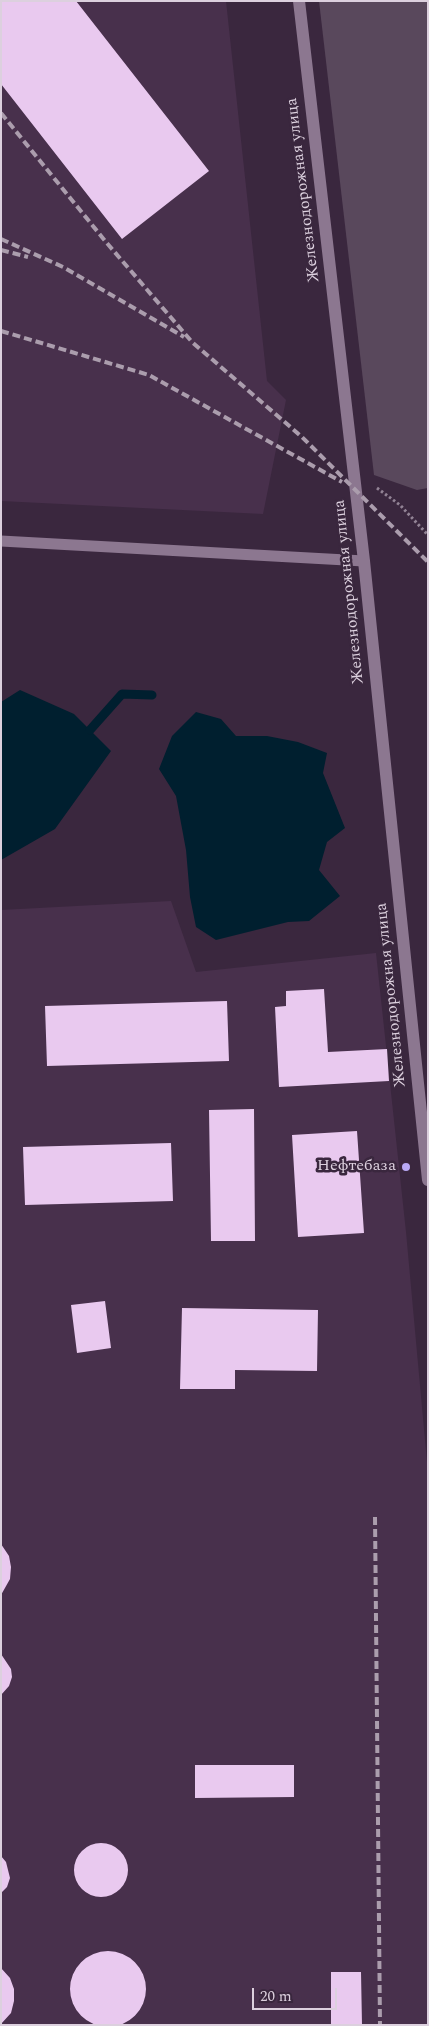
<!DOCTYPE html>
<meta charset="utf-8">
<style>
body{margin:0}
#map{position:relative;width:429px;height:2026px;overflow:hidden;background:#3a273e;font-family:Spectral,serif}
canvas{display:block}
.frame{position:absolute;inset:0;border:2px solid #dcd0de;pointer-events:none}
.scale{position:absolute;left:252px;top:1988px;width:85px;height:22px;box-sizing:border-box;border:2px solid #dcd0de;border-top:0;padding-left:6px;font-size:15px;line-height:18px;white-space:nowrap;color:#dcd0de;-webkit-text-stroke:4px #3a273e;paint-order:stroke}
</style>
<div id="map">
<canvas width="429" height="2026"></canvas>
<div class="frame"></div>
<div class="scale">20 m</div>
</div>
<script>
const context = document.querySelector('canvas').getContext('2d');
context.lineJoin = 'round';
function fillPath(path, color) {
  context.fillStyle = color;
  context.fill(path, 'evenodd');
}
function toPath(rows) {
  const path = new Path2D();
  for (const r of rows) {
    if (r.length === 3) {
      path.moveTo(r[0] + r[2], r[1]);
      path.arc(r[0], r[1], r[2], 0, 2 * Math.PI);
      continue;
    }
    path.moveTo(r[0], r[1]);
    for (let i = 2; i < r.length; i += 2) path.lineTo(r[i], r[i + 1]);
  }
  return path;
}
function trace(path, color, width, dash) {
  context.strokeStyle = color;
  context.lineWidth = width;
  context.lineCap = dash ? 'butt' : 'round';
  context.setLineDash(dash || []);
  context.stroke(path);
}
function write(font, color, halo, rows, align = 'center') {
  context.font = font + ' Spectral,serif';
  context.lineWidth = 5;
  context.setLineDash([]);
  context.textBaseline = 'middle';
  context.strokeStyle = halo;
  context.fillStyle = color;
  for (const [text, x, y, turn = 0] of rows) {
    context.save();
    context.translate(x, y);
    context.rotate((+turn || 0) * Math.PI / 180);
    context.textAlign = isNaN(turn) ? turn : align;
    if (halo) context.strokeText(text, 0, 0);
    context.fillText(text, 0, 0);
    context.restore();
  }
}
const built = toPath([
 [1,1,226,1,267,381,286,400,263,514,1,501],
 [171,901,196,972,376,953,406,1232,428,1473,428,2025,1,2025,1,910]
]);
const green = toPath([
 [319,1,428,1,428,488,417,490,374,475]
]);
const water = toPath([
 [20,690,74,714,111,751,55,829,1,860,1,702],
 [196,712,221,719,236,736,267,736,298,742,327,753,323,773,345,828,327,842,319,870,340,896,309,921,288,922,216,940,196,927,190,897,186,850,176,796,159,769,172,736]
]);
const stream = toPath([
 [90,730,122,694,152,695]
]);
const building = toPath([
 [1,1,76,1,209,171,122,239,1,84],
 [324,989,328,1052,387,1049,389,1081,279,1087,275,1007,286,1006,286,991],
 [227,1001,229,1061,47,1066,45,1006],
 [254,1109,255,1241,211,1241,209,1110],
 [357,1131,364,1233,298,1237,292,1135],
 [171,1143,173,1201,25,1205,23,1147],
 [105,1301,111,1348,77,1353,71,1305],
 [182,1308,318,1310,317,1371,235,1370,235,1389,180,1389],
 [1,1544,9,1556,11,1567,10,1579,1,1595],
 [1,1654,11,1669,12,1677,9,1686,1,1695],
 [195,1765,294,1765,294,1797,195,1798],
 [101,1870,27],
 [1,1856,6,1862,10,1878,7,1887,1,1893],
 [108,1989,38],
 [1,1968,10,1978,14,1989,14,2001,11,2013,1,2024],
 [331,1972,361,1972,362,2025,331,2025]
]);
const path = toPath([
 [377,488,400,505,428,535]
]);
const lane = toPath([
 [1,541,364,561]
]);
const street = toPath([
 [299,1,364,561,428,1180]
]);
const rail = toPath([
 [1,113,106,242,192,342,302,437,428,562],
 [1,239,63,267,184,337],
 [1,250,28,257],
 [1,331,149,375,342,482],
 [375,1517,380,2025]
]);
const markers = [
 [406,1167,5,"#baaaf6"]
];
const streetNames = [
 ["Железнодорожная улица",304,190,-97],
 ["Железнодорожная улица",350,592,-96],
 ["Железнодорожная улица",392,995,-96]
];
const poiNames = [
 ["Нефтебаза",396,1167]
];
fillPath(built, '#48304c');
fillPath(green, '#59485c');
fillPath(water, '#001f2f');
trace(stream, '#001f2f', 9);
fillPath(building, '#e9c9ef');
trace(path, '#928395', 3, [2.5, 2.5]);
trace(lane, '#8c7790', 11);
trace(street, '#8c7790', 12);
trace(rail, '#ab9dad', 4, [8, 4]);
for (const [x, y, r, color] of markers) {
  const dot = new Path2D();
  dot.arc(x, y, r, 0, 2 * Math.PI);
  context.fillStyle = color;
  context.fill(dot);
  trace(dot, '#3a273e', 2);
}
write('16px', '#dcd0de', '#3a273e', streetNames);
write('16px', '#dcd0de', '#3a273e', poiNames, 'right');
</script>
